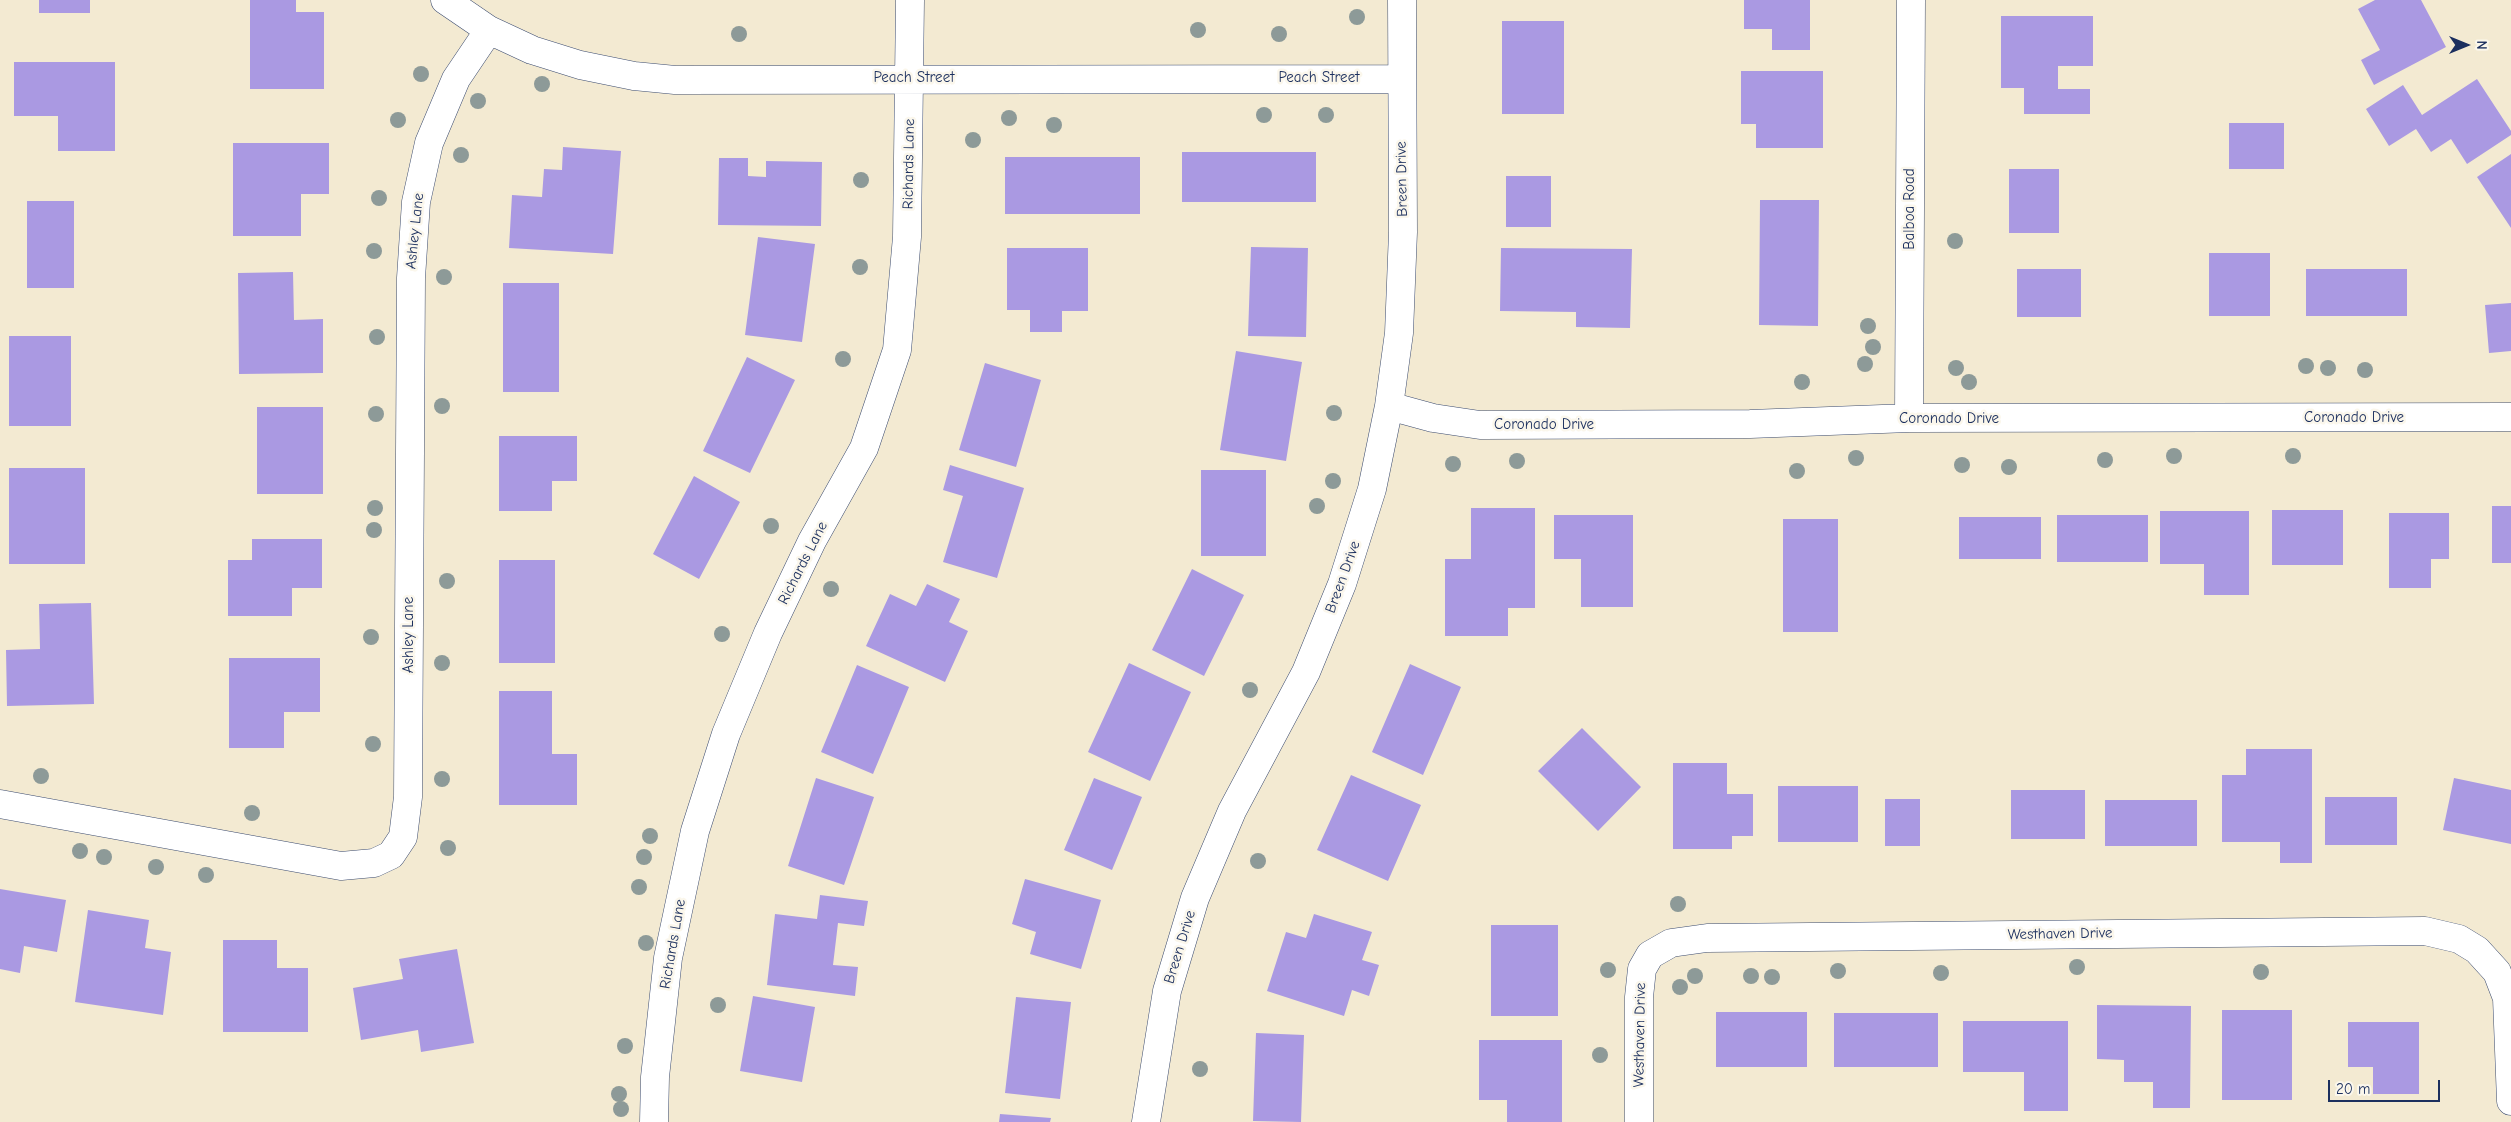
<!DOCTYPE html>
<style>
body{margin:0}
#map{position:relative;width:2511px;height:1122px;overflow:hidden;background:#f3ead2;font-family:"Comic Neue",sans-serif}
canvas{display:block}
.north{position:absolute;left:2441px;top:20px;width:50px;height:50px;-webkit-text-stroke:4px #fbf7ec;paint-order:stroke;rotate:90deg;font-size:14px;font-weight:700;line-height:20px;text-align:center;color:#1b2f5e}
.north::after{content:'';display:block;margin:auto;width:18px;height:22px;background:#1b2f5e;clip-path:polygon(50% 0,100% 100%,50% 72%,0 100%)}
.scale{position:absolute;left:2328px;top:1080px;width:112px;height:22px;box-sizing:border-box;border:2px solid #1b2f5e;border-top:0;padding-left:6px;font-size:15px;line-height:18px;white-space:nowrap;color:#1b2f5e;-webkit-text-stroke:4px #fbf7ec;paint-order:stroke}
</style>
<div id="map">
<canvas width="2511" height="1122"></canvas>
<div class="north">N</div>
<div class="scale">20 m</div>
</div>
<script>
const context = document.querySelector('canvas').getContext('2d');
context.lineJoin = 'round';
function fillPath(path, color) {
  context.fillStyle = color;
  context.fill(path, 'evenodd');
}
function toPath(rows) {
  const path = new Path2D();
  for (const r of rows) {
    path.moveTo(r[0], r[1]);
    for (let i = 2; i < r.length; i += 2) path.lineTo(r[i], r[i + 1]);
  }
  return path;
}
function trace(path, color, width, dash) {
  context.strokeStyle = color;
  context.lineWidth = width;
  context.lineCap = dash ? 'butt' : 'round';
  context.setLineDash(dash || []);
  context.stroke(path);
}
function write(font, color, halo, rows, align = 'center') {
  context.font = font + ' "Comic Neue",sans-serif';
  context.lineWidth = 5;
  context.setLineDash([]);
  context.textBaseline = 'middle';
  context.strokeStyle = halo;
  context.fillStyle = color;
  for (const [text, x, y, turn = 0] of rows) {
    context.save();
    context.translate(x, y);
    context.rotate((+turn || 0) * Math.PI / 180);
    context.textAlign = isNaN(turn) ? turn : align;
    if (halo) context.strokeText(text, 0, 0);
    context.fillText(text, 0, 0);
    context.restore();
  }
}
const building = toPath([
 [39,0,90,0,90,13,39,13],
 [250,0,296,0,296,12,324,12,324,89,250,89],
 [1744,0,1810,0,1810,50,1772,50,1772,29,1744,29],
 [2375,0,2421,0,2446,47,2374,85,2361,60,2380,50,2358,9],
 [2001,16,2093,16,2093,66,2058,66,2058,89,2090,89,2090,114,2024,114,2024,88,2001,88],
 [1502,21,1564,21,1564,114,1502,114],
 [14,62,115,62,115,151,58,151,58,116,14,116],
 [1741,71,1823,71,1823,148,1756,148,1756,124,1741,124],
 [2477,79,2511,131,2511,135,2467,164,2451,139,2431,152,2416,129,2389,146,2366,109,2403,85,2422,115],
 [2229,123,2284,123,2284,169,2229,169],
 [233,143,329,143,329,194,301,194,301,236,233,236],
 [563,147,621,151,613,254,509,248,512,195,542,197,544,169,562,170],
 [1182,152,1316,152,1316,202,1182,202],
 [2511,154,2511,228,2477,177],
 [1005,157,1140,157,1140,214,1005,214],
 [719,158,748,158,748,176,766,177,766,161,822,162,821,226,718,225],
 [2009,169,2059,169,2059,233,2009,233],
 [1506,176,1551,176,1551,227,1506,227],
 [1760,200,1819,200,1818,326,1759,325],
 [27,201,74,201,74,288,27,288],
 [758,237,815,244,802,342,745,335],
 [1251,247,1308,248,1306,337,1248,336],
 [1007,248,1088,248,1088,311,1062,311,1062,332,1030,332,1030,310,1007,310],
 [1501,248,1632,249,1630,328,1576,327,1576,312,1500,311],
 [2209,253,2270,253,2270,316,2209,316],
 [2017,269,2081,269,2081,317,2017,317],
 [2306,269,2407,269,2407,316,2306,316],
 [293,272,294,320,323,319,323,373,239,374,238,273],
 [503,283,559,283,559,392,503,392],
 [2511,303,2511,351,2489,353,2485,305],
 [9,336,71,336,71,426,9,426],
 [1236,351,1302,362,1286,461,1220,450],
 [747,357,795,380,750,473,703,451],
 [985,363,1041,380,1016,467,959,450],
 [257,407,323,407,323,494,257,494],
 [499,436,577,436,577,481,552,481,552,511,499,511],
 [950,465,1024,488,997,578,943,562,963,496,943,490],
 [9,468,85,468,85,564,9,564],
 [1201,470,1266,470,1266,556,1201,556],
 [694,476,740,502,699,579,653,554],
 [2492,506,2511,506,2511,563,2492,563],
 [1471,508,1535,508,1535,608,1508,608,1508,636,1445,636,1445,559,1471,559],
 [2272,510,2343,510,2343,565,2272,565],
 [2160,511,2249,511,2249,595,2204,595,2204,564,2160,564],
 [2389,513,2449,513,2449,559,2431,559,2431,588,2389,588],
 [1554,515,1633,515,1633,607,1581,607,1581,559,1554,559],
 [2057,515,2148,515,2148,562,2057,562],
 [1959,517,2041,517,2041,559,1959,559],
 [1783,519,1838,519,1838,632,1783,632],
 [252,539,322,539,322,588,292,588,292,616,228,616,228,560,252,560],
 [499,560,555,560,555,663,499,663],
 [1192,569,1244,595,1204,676,1152,650],
 [927,584,960,599,949,622,968,631,945,682,866,646,890,594,916,606],
 [91,603,94,704,7,706,6,650,40,649,39,604],
 [229,658,320,658,320,712,284,712,284,748,229,748],
 [1129,663,1191,692,1150,781,1088,752],
 [1410,664,1461,687,1423,775,1372,752],
 [857,665,909,687,873,774,821,752],
 [499,691,552,691,552,754,577,754,577,805,499,805],
 [1582,728,1641,787,1598,831,1538,771],
 [2246,749,2312,749,2312,863,2280,863,2280,842,2222,842,2222,775,2246,775],
 [1673,763,1727,763,1727,794,1753,794,1753,836,1732,836,1732,849,1673,849],
 [1351,775,1421,805,1388,881,1317,850],
 [816,778,874,797,844,885,788,866],
 [1094,778,1142,797,1112,870,1064,850],
 [2454,778,2511,790,2511,844,2443,830],
 [1778,786,1858,786,1858,842,1778,842],
 [2011,790,2085,790,2085,839,2011,839],
 [2325,797,2397,797,2397,845,2325,845],
 [1885,799,1920,799,1920,846,1885,846],
 [2105,800,2197,800,2197,846,2105,846],
 [1025,879,1101,900,1081,969,1030,954,1036,932,1012,924],
 [0,889,66,900,57,952,24,946,20,973,0,969],
 [820,895,868,901,864,926,838,923,833,965,858,967,855,996,767,985,775,914,817,919],
 [88,910,149,920,145,948,171,952,163,1015,75,1002],
 [1314,914,1372,932,1362,960,1379,965,1369,996,1352,990,1344,1016,1267,991,1286,932,1306,938],
 [1491,925,1558,925,1558,1016,1491,1016],
 [223,940,277,940,277,968,308,968,308,1032,223,1032],
 [457,949,474,1043,421,1052,418,1030,361,1040,353,988,403,979,399,959],
 [753,996,815,1007,802,1082,740,1071],
 [1016,997,1071,1002,1060,1099,1005,1093],
 [2097,1005,2191,1006,2190,1108,2153,1108,2153,1082,2124,1082,2124,1060,2097,1059],
 [2222,1010,2292,1010,2292,1100,2222,1100],
 [1716,1012,1807,1012,1807,1067,1716,1067],
 [1834,1013,1938,1013,1938,1067,1834,1067],
 [1963,1021,2068,1021,2068,1111,2024,1111,2024,1072,1963,1072],
 [2348,1022,2419,1022,2419,1094,2373,1094,2373,1067,2348,1067],
 [1256,1033,1304,1035,1301,1122,1253,1121],
 [1479,1040,1562,1040,1562,1122,1507,1122,1507,1100,1479,1100],
 [1000,1114,1051,1118,1050,1122,999,1122]
]);
const minor = toPath([
 [445,0,489,30,532,50,580,65,634,76,675,80,1401,79],
 [1389,406,1433,418,1480,425,1750,424,1909,418,2511,417],
 [1909,418,1911,0],
 [0,804,341,866,374,863,391,855,403,837,408,797,411,278,416,202,429,143,456,79,489,30],
 [654,1122,655,1077,668,958,695,831,726,734,768,633,812,541,864,448,897,350,907,237,910,0],
 [1146,1122,1167,991,1195,898,1232,811,1306,672,1342,584,1372,489,1389,406,1399,333,1403,232,1402,0],
 [1639,1122,1639,997,1642,969,1650,955,1671,943,1707,938,2425,931,2459,939,2477,950,2497,972,2507,998,2511,1101]
]);
const trees = [
 [1357,17],
 [1198,30],
 [739,34],
 [1279,34],
 [421,74],
 [542,84],
 [478,101],
 [1264,115],
 [1326,115],
 [1009,118],
 [398,120],
 [1054,125],
 [973,140],
 [461,155],
 [861,180],
 [379,198],
 [1955,241],
 [374,251],
 [860,267],
 [444,277],
 [1868,326],
 [377,337],
 [1873,347],
 [843,359],
 [1865,364],
 [2306,366],
 [1956,368],
 [2328,368],
 [2365,370],
 [1802,382],
 [1969,382],
 [442,406],
 [1334,413],
 [376,414],
 [2174,456],
 [2293,456],
 [1856,458],
 [2105,460],
 [1517,461],
 [1453,464],
 [1962,465],
 [2009,467],
 [1797,471],
 [1333,481],
 [1317,506],
 [375,508],
 [771,526],
 [374,530],
 [447,581],
 [831,589],
 [722,634],
 [371,637],
 [442,663],
 [1250,690],
 [373,744],
 [41,776],
 [442,779],
 [252,813],
 [650,836],
 [448,848],
 [80,851],
 [104,857],
 [644,857],
 [1258,861],
 [156,867],
 [206,875],
 [639,887],
 [1678,904],
 [646,943],
 [2077,967],
 [1608,970],
 [1838,971],
 [2261,972],
 [1941,973],
 [1695,976],
 [1751,976],
 [1772,977],
 [1680,987],
 [718,1005],
 [625,1046],
 [1600,1055],
 [1200,1069],
 [619,1094],
 [621,1109]
];
const streetNames = [
 ["Peach Street",914,78],
 ["Peach Street",1319,78],
 ["Richards Lane",909,164,-89],
 ["Breen Drive",1402,179,-91],
 ["Balboa Road",1910,209,-90],
 ["Ashley Lane",415,231,-84],
 ["Coronado Drive",2354,418],
 ["Coronado Drive",1949,419],
 ["Coronado Drive",1544,425],
 ["Richards Lane",803,563,-63],
 ["Breen Drive",1343,577,-70],
 ["Ashley Lane",409,635,-90],
 ["Westhaven Drive",2060,934,-1],
 ["Richards Lane",673,944,-80],
 ["Breen Drive",1180,947,-73],
 ["Westhaven Drive",1640,1035,-89]
];
fillPath(building, '#aa99e2');
trace(minor, '#3b4b6f', 29);
trace(minor, '#fff', 28);
context.fillStyle = '#8d9a98';
for (const [x, y] of trees) {
  context.beginPath();
  context.arc(x, y, 8, 0, 2 * Math.PI);
  context.fill();
}
write('15px', '#1b2f5e', '#fbf7ec', streetNames);
</script>
